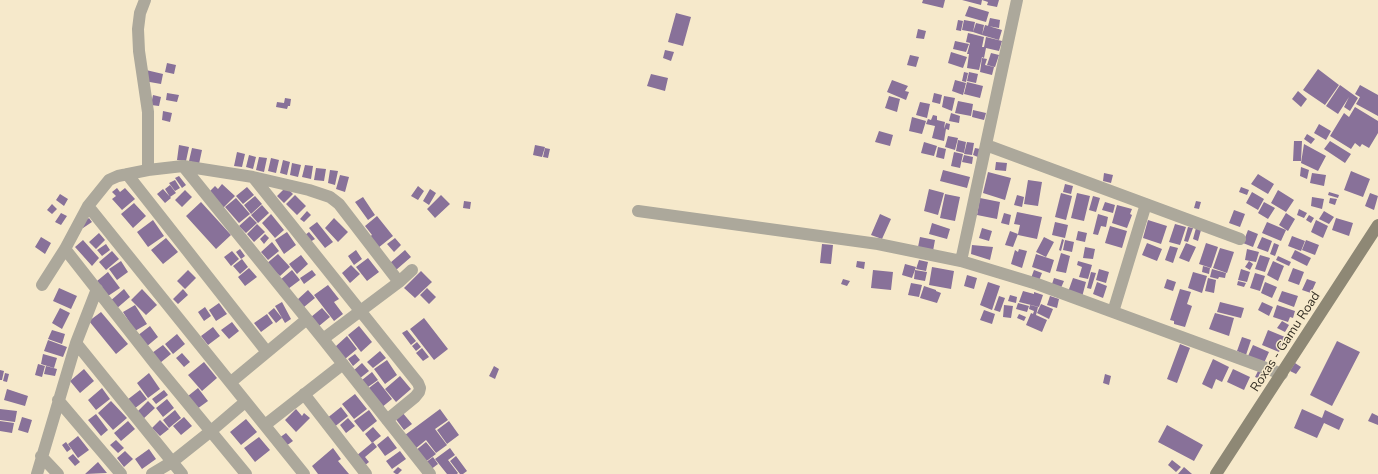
<!DOCTYPE html>
<style>
body{margin:0}
canvas{display:block;background:#f6e9cb}
</style>
<canvas width="1378" height="474"></canvas>
<script>
const context = document.querySelector('canvas').getContext('2d');
context.lineJoin = 'round';
function fillPath(path, color) {
  context.fillStyle = color;
  context.fill(path, 'evenodd');
}
function toPath(rows) {
  const path = new Path2D();
  for (const r of rows) {
    path.moveTo(r[0], r[1]);
    for (let i = 2; i < r.length; i += 2) path.lineTo(r[i], r[i + 1]);
  }
  return path;
}
function trace(path, color, width, dash) {
  context.strokeStyle = color;
  context.lineWidth = width;
  context.lineCap = dash ? 'butt' : 'round';
  context.setLineDash(dash || []);
  context.stroke(path);
}
function write(font, color, halo, rows, align = 'center') {
  context.font = font + ' "Nunito Sans",sans-serif';
  context.lineWidth = 3;
  context.setLineDash([]);
  context.textBaseline = 'middle';
  context.strokeStyle = halo;
  context.fillStyle = color;
  for (const [text, x, y, turn = 0] of rows) {
    context.save();
    context.translate(x, y);
    context.rotate((+turn || 0) * Math.PI / 180);
    context.textAlign = isNaN(turn) ? turn : align;
    if (halo) context.strokeText(text, 0, 0);
    context.fillText(text, 0, 0);
    context.restore();
  }
}
const building = toPath([
 [923,0,945,0,943,8,922,3],
 [962,0,982,0,981,5],
 [982,0,999,0,997,7,987,5,988,2],
 [969,6,989,12,986,22,965,16],
 [676,13,691,17,683,46,668,42],
 [990,18,1000,20,999,28,988,26],
 [958,20,963,21,961,31,956,30],
 [964,20,975,22,973,32,962,30],
 [976,23,984,25,982,35,973,32],
 [985,25,1002,30,999,40,982,35],
 [918,29,926,31,924,39,916,38],
 [968,33,984,37,982,47,984,47,986,37,1002,41,999,51,986,48,984,58,982,57,979,70,967,68,969,54,967,54,970,43,966,42],
 [955,41,969,44,966,52,953,49],
 [665,50,674,52,671,61,663,58],
 [951,52,967,57,963,68,948,63],
 [991,53,999,55,995,67,987,65],
 [910,55,919,57,916,67,907,65],
 [982,58,987,59,985,65,994,67,992,75,980,72],
 [167,63,176,65,174,74,165,72],
 [1318,69,1339,85,1325,105,1303,90],
 [146,70,163,74,161,84,144,81],
 [964,72,968,73,966,82,962,81],
 [969,72,978,74,976,83,967,81],
 [651,74,668,78,665,91,647,86],
 [892,80,908,86,905,91,909,92,906,100,887,92],
 [955,80,966,83,963,95,952,91],
 [967,82,983,86,980,98,964,94],
 [1340,85,1358,98,1350,111,1344,107,1349,97,1338,114,1326,106],
 [1360,85,1378,95,1378,116,1356,104,1360,97,1355,94],
 [1298,91,1307,99,1301,107,1292,99],
 [167,93,179,95,177,102,166,100],
 [934,93,942,95,940,104,932,102],
 [153,95,161,97,159,106,151,105],
 [889,96,900,99,897,112,885,108],
 [944,96,955,98,952,111,942,107],
 [285,98,291,99,290,106,288,106,287,109,276,107,277,102,284,103],
 [958,101,973,104,971,116,955,113],
 [920,102,930,104,927,118,916,115],
 [1355,107,1378,121,1378,133,1369,148,1362,144,1360,147,1355,143,1351,149,1330,136,1344,113,1349,117],
 [973,110,986,113,984,120,972,117],
 [163,111,172,113,170,122,162,120],
 [951,113,960,116,959,123,949,121],
 [933,115,937,116,937,120,945,122,944,129,946,123,950,124,949,130,946,129,944,141,932,138,935,126,926,124,928,119,931,120],
 [912,117,926,121,922,134,909,131],
 [1319,124,1331,131,1326,140,1314,133],
 [879,131,893,135,890,146,875,142],
 [1307,134,1315,139,1311,144,1304,139],
 [948,136,958,138,955,150,945,147],
 [958,140,966,142,964,153,956,151],
 [1294,141,1302,141,1301,161,1293,161],
 [1330,141,1351,154,1345,163,1324,149],
 [924,142,937,146,934,156,921,153],
 [967,142,974,143,972,155,964,154],
 [1304,144,1326,156,1318,171,1301,163],
 [179,145,189,147,186,161,177,160],
 [535,145,545,147,542,157,533,155],
 [938,147,946,149,944,159,936,157],
 [192,148,202,150,199,164,189,161],
 [545,148,550,149,548,158,543,157],
 [975,148,980,149,978,157,973,155],
 [237,152,245,154,242,167,234,166],
 [954,152,963,154,960,168,951,166],
 [249,155,256,157,253,169,246,167],
 [964,155,973,157,972,164,962,162],
 [259,157,267,158,264,172,256,170],
 [271,158,279,160,276,173,268,171],
 [283,160,290,162,287,175,280,173],
 [996,162,1007,163,1006,171,995,170],
 [292,163,301,165,298,177,290,175],
 [305,165,313,166,311,179,302,177],
 [1301,167,1309,170,1307,179,1300,176],
 [316,168,326,169,324,181,314,180],
 [330,170,338,171,335,185,328,183],
 [943,170,970,177,967,188,940,181],
 [1351,171,1370,179,1363,197,1344,190],
 [988,172,1011,178,1005,200,983,193],
 [1104,173,1113,175,1111,183,1103,181],
 [1312,173,1326,175,1324,186,1310,183],
 [1258,174,1274,184,1268,194,1251,184],
 [340,175,349,177,345,192,336,189],
 [179,176,186,185,182,188,175,178],
 [175,180,180,188,175,191,169,183],
 [1028,180,1042,182,1038,206,1024,204],
 [222,184,235,196,223,208,208,193,215,186,218,189],
 [1065,184,1073,186,1071,194,1063,192],
 [170,185,176,193,170,197,165,189],
 [418,186,424,191,418,200,411,196],
 [247,187,254,195,243,204,236,196],
 [286,187,293,194,284,203,277,196],
 [1241,187,1249,190,1247,195,1239,192],
 [117,188,120,192,125,188,135,199,122,210,112,199,116,196,112,192],
 [163,189,171,198,165,203,157,194],
 [430,189,436,193,429,205,423,201],
 [929,189,944,193,938,215,924,211],
 [185,190,192,197,182,207,175,200],
 [1278,190,1294,200,1286,212,1271,203],
 [1252,192,1264,199,1258,210,1246,203],
 [1329,192,1339,195,1338,198,1328,195],
 [1061,193,1072,196,1066,220,1055,217],
 [1077,193,1090,196,1084,221,1071,218],
 [1370,193,1378,196,1374,210,1365,206],
 [60,194,68,199,64,206,56,200],
 [945,194,960,197,955,221,940,218],
 [295,195,306,206,297,215,286,204],
 [441,195,450,204,435,218,427,209],
 [1017,195,1024,197,1022,207,1014,205],
 [255,196,262,204,251,214,244,205],
 [1093,196,1100,198,1096,212,1089,210],
 [363,197,375,215,368,220,355,202],
 [1312,197,1324,199,1322,209,1311,206],
 [236,198,250,214,239,223,225,207],
 [980,198,1000,202,997,219,977,215],
 [1330,198,1337,199,1335,205,1329,203],
 [464,201,471,202,470,209,463,208],
 [1196,201,1201,202,1199,209,1194,208],
 [201,202,231,235,216,249,186,216],
 [1105,202,1115,205,1113,213,1102,210],
 [1264,202,1275,208,1268,219,1258,213],
 [134,203,146,216,133,228,121,214],
 [52,204,57,209,52,214,47,210],
 [262,205,269,213,258,223,251,215],
 [1117,205,1132,209,1130,214,1132,215,1127,228,1112,223],
 [1299,209,1307,213,1304,218,1297,215],
 [1234,210,1245,214,1240,227,1229,223],
 [307,211,311,215,304,222,300,219],
 [1324,211,1334,217,1329,224,1319,219],
 [1017,212,1042,217,1037,239,1018,235,1018,234,1013,247,1005,245,1010,231,1018,234,1020,225,1014,224],
 [61,213,67,216,61,225,55,222],
 [1004,213,1011,215,1009,225,1001,223],
 [1286,213,1295,219,1288,231,1279,225],
 [271,214,284,230,275,238,262,223],
 [880,214,891,219,882,239,871,235],
 [1098,214,1108,217,1106,227,1101,226,1098,235,1093,234],
 [1309,215,1314,218,1311,223,1306,220],
 [250,216,257,223,246,233,239,226],
 [377,216,393,236,378,248,369,237,372,235,365,226],
 [89,218,92,222,83,228,80,224],
 [334,218,348,232,338,242,325,228],
 [1336,218,1353,223,1349,236,1332,230],
 [153,220,164,236,148,247,137,232],
 [1148,220,1167,226,1161,244,1143,238],
 [1316,220,1328,226,1323,238,1311,232],
 [317,222,333,242,325,248,309,228],
 [1055,222,1068,225,1065,238,1052,235],
 [1267,222,1286,230,1281,241,1262,233],
 [932,223,950,229,947,239,929,234],
 [257,224,265,232,254,242,247,234],
 [1175,224,1186,227,1180,245,1169,242],
 [1110,226,1127,231,1122,248,1105,243],
 [1188,227,1193,228,1188,242,1184,241],
 [982,228,992,231,989,241,979,238],
 [1196,228,1201,230,1198,241,1193,239],
 [1248,230,1258,234,1253,247,1243,243],
 [1078,231,1087,233,1085,242,1076,240],
 [287,232,296,245,284,254,275,240],
 [309,232,315,239,310,242,305,235],
 [99,233,105,240,96,249,89,242],
 [265,234,269,238,264,244,260,239],
 [1292,236,1305,241,1301,251,1288,246],
 [41,237,51,243,45,254,35,247],
 [920,237,935,240,933,251,918,247],
 [1044,237,1054,242,1046,257,1036,252],
 [1262,237,1272,241,1268,252,1257,248],
 [166,238,178,252,163,264,151,250],
 [395,238,401,245,394,252,387,244],
 [1062,239,1064,240,1061,251,1059,250],
 [83,240,99,258,92,266,75,247],
 [1065,240,1074,242,1072,252,1063,250],
 [1306,240,1319,245,1315,255,1302,250],
 [272,242,279,251,268,260,261,252],
 [1147,243,1162,249,1157,261,1142,255],
 [1186,243,1196,247,1189,262,1179,258],
 [1206,243,1218,247,1211,268,1199,264],
 [1274,243,1279,245,1275,256,1270,254],
 [106,244,110,250,102,256,97,250],
 [822,244,833,245,831,264,820,263],
 [972,245,993,247,990,260,971,254],
 [1170,246,1178,248,1173,263,1165,260],
 [1085,247,1095,249,1093,259,1083,258],
 [1220,248,1234,252,1227,273,1213,268],
 [240,249,245,256,241,259,236,252],
 [1019,249,1027,251,1022,268,1011,264,1015,250,1018,252],
 [1247,249,1259,252,1256,262,1245,260],
 [356,250,362,259,354,265,348,256],
 [405,250,411,257,396,270,390,263],
 [1295,250,1311,258,1307,266,1291,258],
 [112,251,119,259,106,270,99,262],
 [232,251,239,259,231,266,224,257],
 [1061,253,1070,256,1066,273,1056,271],
 [278,254,290,267,280,276,266,264],
 [1036,254,1054,260,1050,273,1032,267],
 [301,255,308,264,297,274,289,264],
 [1260,255,1270,258,1265,272,1255,269],
 [1278,256,1291,262,1289,266,1276,260],
 [368,258,379,272,367,281,356,267],
 [242,259,248,267,240,274,233,266],
 [919,260,928,262,926,271,916,269],
 [121,261,128,272,117,280,109,269],
 [857,261,865,262,864,269,856,267],
 [1078,261,1092,265,1088,279,1079,277,1082,267,1077,265],
 [1249,261,1253,264,1250,270,1245,267],
 [1273,261,1284,266,1278,281,1267,275],
 [905,264,916,267,912,278,902,275],
 [351,265,360,274,350,283,342,273],
 [1203,266,1210,268,1209,274,1202,272],
 [932,267,954,271,951,289,929,285],
 [249,268,257,277,245,286,238,277],
 [1293,268,1304,272,1299,285,1288,281],
 [1099,269,1109,272,1106,283,1096,280],
 [1212,269,1226,273,1225,278,1219,277,1218,279,1210,277],
 [1241,269,1250,272,1247,282,1238,280],
 [188,270,196,278,185,289,177,281],
 [292,270,300,280,288,289,280,280],
 [312,270,316,275,304,284,300,278],
 [873,270,893,272,891,290,871,288],
 [915,270,927,272,925,281,914,279],
 [1034,270,1042,273,1038,283,1030,281],
 [421,271,432,282,415,298,404,288],
 [108,272,120,288,108,296,97,281],
 [1091,272,1096,273,1091,289,1087,288],
 [1193,272,1207,276,1202,293,1188,288],
 [1255,273,1265,276,1260,291,1250,288],
 [967,275,977,278,974,289,964,286],
 [1054,278,1064,281,1060,290,1051,287],
 [1073,278,1086,282,1082,297,1068,292],
 [1208,278,1216,280,1214,293,1205,291],
 [843,279,850,281,847,286,841,284],
 [1167,279,1176,282,1173,291,1164,288],
 [1307,279,1316,282,1311,293,1302,290],
 [1238,281,1246,283,1244,287,1237,285],
 [988,282,1000,286,992,310,980,305],
 [1097,282,1107,286,1103,298,1093,294],
 [1265,282,1277,287,1272,298,1261,293],
 [911,283,922,285,919,297,908,295],
 [328,285,339,299,334,302,343,314,334,321,314,295],
 [924,286,936,290,936,291,941,293,937,303,920,298],
 [59,288,77,296,71,309,53,301],
 [427,288,436,297,429,304,420,295],
 [124,289,130,297,116,309,109,302],
 [142,289,157,305,146,315,131,300],
 [183,289,188,295,178,304,173,299],
 [1180,289,1191,292,1187,304,1192,306,1185,327,1174,324,1174,321,1170,320],
 [308,290,315,298,304,307,297,300],
 [1023,291,1034,294,1034,292,1043,295,1039,307,1019,302],
 [1282,291,1298,296,1294,307,1278,301],
 [1010,295,1017,297,1016,303,1008,301],
 [999,296,1005,298,1000,312,994,310],
 [1050,296,1059,299,1057,308,1047,305],
 [282,302,291,319,285,323,275,306],
 [1220,302,1244,308,1241,318,1217,312],
 [1262,302,1273,307,1269,316,1258,310],
 [219,303,227,314,216,321,209,310],
 [1018,303,1029,306,1027,312,1016,309],
 [1041,304,1053,309,1049,319,1037,313],
 [135,305,147,324,135,331,123,312],
 [1004,305,1013,306,1011,318,1003,317],
 [1030,305,1038,307,1036,315,1047,320,1042,332,1026,325,1031,313,1033,314,1034,311,1029,309],
 [1277,305,1295,311,1293,318,1290,317,1288,322,1273,317],
 [205,307,211,316,204,321,198,312],
 [60,308,70,313,62,329,52,323],
 [274,308,282,318,276,323,268,313],
 [322,308,330,317,319,326,311,317],
 [984,310,995,314,992,324,980,320],
 [101,312,128,344,116,354,89,321],
 [1215,313,1234,318,1229,336,1209,329],
 [267,314,273,323,261,332,254,323],
 [1019,314,1026,317,1024,321,1017,318],
 [424,318,448,349,434,360,410,329],
 [1282,321,1289,325,1285,332,1277,328],
 [232,322,239,331,229,339,221,330],
 [150,326,158,337,146,347,137,336],
 [359,326,372,342,361,352,348,335],
 [213,327,220,336,208,345,201,336],
 [52,330,65,334,62,344,48,339],
 [407,330,416,341,411,345,402,333],
 [1268,330,1285,337,1279,352,1262,345],
 [177,334,185,344,173,354,165,344],
 [347,336,357,349,345,359,335,347],
 [1242,337,1251,340,1246,355,1237,351],
 [48,340,67,347,63,357,44,351],
 [1337,341,1360,352,1332,406,1310,395],
 [417,342,421,347,416,351,412,346],
 [1180,344,1190,348,1177,383,1167,379],
 [163,345,171,354,160,363,152,353],
 [1253,345,1269,352,1264,363,1248,356],
 [422,348,429,357,423,361,416,353],
 [380,351,386,358,373,368,367,362],
 [182,353,190,362,184,367,176,358],
 [43,354,57,358,54,368,41,364],
 [355,354,360,360,353,366,348,359],
 [1213,359,1229,367,1222,382,1216,379,1212,389,1202,384],
 [387,360,397,375,385,384,374,369],
 [204,362,217,378,202,391,188,375],
 [362,363,369,371,359,379,353,371],
 [1295,363,1301,367,1296,374,1290,371],
 [38,364,45,366,42,377,35,375],
 [46,366,57,369,55,376,44,374],
 [494,366,499,369,495,379,489,376],
 [84,369,94,381,80,393,70,381],
 [1233,369,1250,377,1244,390,1227,382],
 [0,370,4,371,2,380,0,380],
 [1258,371,1265,375,1263,380,1255,377],
 [372,372,378,380,368,387,362,380],
 [5,373,9,374,7,382,3,381],
 [149,373,160,389,148,398,137,383],
 [1105,374,1111,376,1109,385,1103,383],
 [400,376,411,389,396,402,385,389],
 [378,381,392,399,381,408,365,391],
 [102,388,110,399,96,410,88,400],
 [198,388,208,401,197,409,188,396],
 [7,389,28,396,25,406,4,400],
 [140,390,147,399,134,409,127,400],
 [164,390,168,395,156,404,152,399],
 [355,394,367,409,354,419,342,404],
 [167,399,174,408,163,417,156,408],
 [111,401,127,418,113,430,98,413],
 [148,401,155,408,142,420,136,413],
 [341,407,348,416,333,428,326,419],
 [0,409,17,411,15,422,0,420],
 [296,409,302,416,304,413,310,418,296,432,285,420],
 [440,409,448,420,435,429,447,445,436,453,426,440,415,449,405,435],
 [1302,409,1322,418,1325,410,1344,419,1339,430,1324,423,1317,438,1294,428],
 [175,410,181,418,169,428,163,420],
 [369,410,377,421,363,432,354,421],
 [402,412,412,424,404,430,395,418],
 [1372,413,1378,416,1378,425,1368,421],
 [96,414,108,430,101,436,88,420],
 [22,417,32,420,28,433,18,430],
 [184,417,192,426,181,435,173,426],
 [348,418,355,426,346,433,340,425],
 [246,419,257,432,241,445,230,432],
 [160,420,169,429,160,436,152,428],
 [0,421,14,423,12,433,0,431],
 [128,421,135,429,121,441,114,433],
 [449,421,459,435,447,444,437,430],
 [1167,425,1203,445,1194,461,1158,442],
 [373,427,381,436,372,443,365,434],
 [286,433,293,441,286,446,279,438],
 [78,436,89,450,78,458,68,444],
 [388,436,397,448,385,456,377,445],
 [259,437,270,450,255,462,244,448],
 [116,440,124,448,118,453,110,445],
 [66,442,71,449,67,452,62,445],
 [373,442,377,447,365,457,369,462,364,466,356,456],
 [426,442,436,454,424,463,415,451],
 [333,448,341,459,338,461,349,474,318,474,312,466],
 [450,448,455,455,448,460,458,473,457,474,447,474,435,459],
 [149,449,156,459,142,469,135,459],
 [125,451,133,459,124,467,117,458],
 [400,451,406,459,392,469,386,461],
 [73,454,80,462,75,466,68,458],
 [456,456,467,471,463,474,460,474,450,461],
 [433,457,438,464,430,470,425,463],
 [1172,460,1181,467,1176,472,1168,465],
 [98,462,107,473,85,474],
 [398,467,402,470,398,474,396,474,393,472],
 [1184,467,1192,474,1178,474]
]);
const street = toPath([
 [145,0,140,13,138,29,139,51,148,112,148,170],
 [986,145,1240,239],
 [183,166,323,339,430,474],
 [127,174,267,352],
 [253,177,418,383,420,388,419,392,415,397,387,420],
 [88,206,304,474],
 [638,211,878,244,961,261,1037,284,1282,374],
 [65,249,156,365,246,474],
 [961,261,1017,0],
 [42,285,65,249,88,206,109,180,118,176,148,170,183,166,253,177,309,190,330,197,339,204,399,282],
 [1113,312,1146,204],
 [323,339,399,282,412,270],
 [76,343,182,474],
 [231,382,307,319],
 [304,394,366,474],
 [58,400,121,474],
 [265,425,343,364],
 [41,456,58,474],
 [37,474,76,343,97,289],
 [152,474,172,462,211,431,245,402]
]);
const secondary = toPath([
 [1216,474,1378,225]
]);
const streetNames = [
 ["Roxas - Gamu Road",1286,342,-57]
];
fillPath(building, '#887199');
trace(street, '#aca89b', 12);
trace(secondary, '#8e8875', 12);
write('13px', '#342f24', '#f6e9cb', streetNames);
</script>
